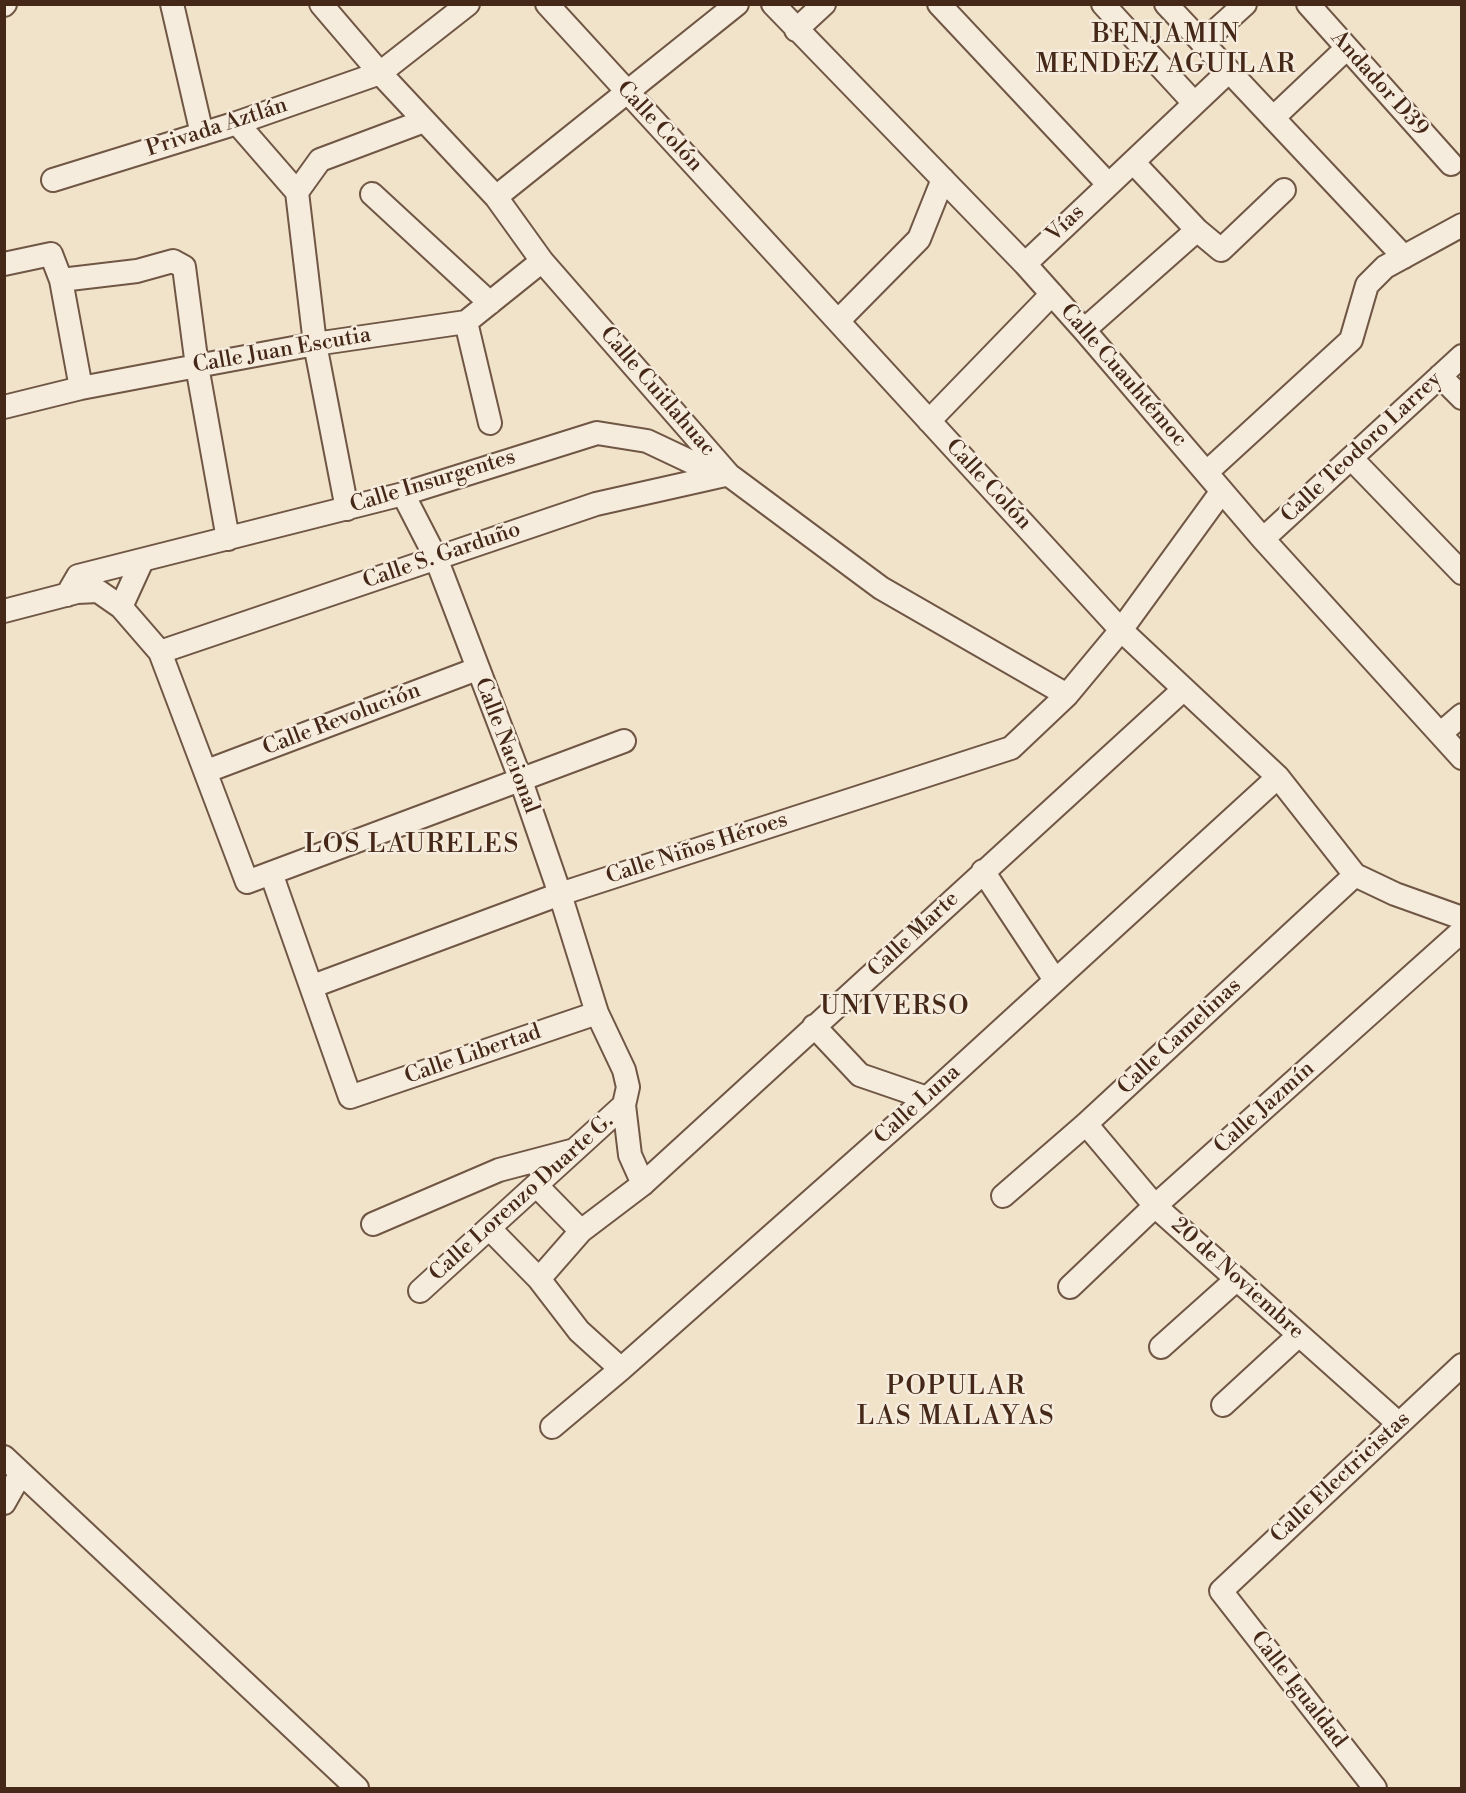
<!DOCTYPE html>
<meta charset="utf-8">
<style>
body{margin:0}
#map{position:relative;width:1466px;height:1793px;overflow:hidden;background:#f1e2ca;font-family:"Libre Bodoni",serif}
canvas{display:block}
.frame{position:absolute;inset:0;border:6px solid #452817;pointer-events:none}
</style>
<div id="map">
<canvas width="1466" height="1793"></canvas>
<div class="frame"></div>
</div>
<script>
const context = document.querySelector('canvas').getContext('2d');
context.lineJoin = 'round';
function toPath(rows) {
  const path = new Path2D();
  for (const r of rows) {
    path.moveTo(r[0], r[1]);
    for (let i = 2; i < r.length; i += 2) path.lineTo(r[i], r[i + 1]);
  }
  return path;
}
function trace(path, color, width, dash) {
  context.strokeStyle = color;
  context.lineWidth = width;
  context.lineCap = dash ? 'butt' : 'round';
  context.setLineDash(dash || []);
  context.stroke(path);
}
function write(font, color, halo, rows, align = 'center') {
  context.font = font + ' "Libre Bodoni",serif';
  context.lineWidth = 5;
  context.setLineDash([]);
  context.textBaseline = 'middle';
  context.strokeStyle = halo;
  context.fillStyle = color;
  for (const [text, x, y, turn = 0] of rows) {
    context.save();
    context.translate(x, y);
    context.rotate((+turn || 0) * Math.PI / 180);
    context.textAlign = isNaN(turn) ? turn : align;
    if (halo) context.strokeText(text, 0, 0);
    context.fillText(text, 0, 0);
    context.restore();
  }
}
const minor = toPath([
 [172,4,202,134],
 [321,4,380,73,496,197,542,261,729,475,881,588,1067,695],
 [547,4,1121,630,1278,777,1355,875,1395,894,1462,918],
 [773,4,1025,264,1084,330,1263,539,1462,758],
 [939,4,1108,184],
 [1103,4,1194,103],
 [1166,4,1404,257],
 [1308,4,1451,164],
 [4,5,5,4],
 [796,30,824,4],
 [1202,43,1245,4],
 [1273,118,1347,48],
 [237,123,297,192],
 [1133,162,1197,230],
 [53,180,237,123,380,73,468,4],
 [297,192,315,344,347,509],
 [297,192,320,160,424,121],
 [372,194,490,303],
 [496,197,737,4],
 [4,264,51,254,61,280,81,388],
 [1025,264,1229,71],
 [61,280,137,271,173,261,184,267,197,366,228,539],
 [838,321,919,239,943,179],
 [466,322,490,423],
 [1084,330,1197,230,1221,250,1284,190],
 [1440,376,1462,398],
 [4,407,81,388,197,366,315,344,466,322,542,261],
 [929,421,1052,294],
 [1351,458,1462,573],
 [1207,472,1351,340,1367,285,1385,267,1462,225],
 [403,494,436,558,520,778,560,894,597,1013,624,1070,628,1087,624,1105,630,1155,643,1184],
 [1263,539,1462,356],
 [142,561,121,607,160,652,247,882,624,741],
 [67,595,78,576,403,494,597,433,647,441,719,475],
 [4,611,77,592,98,591,121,607],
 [160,652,596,504,725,475],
 [1441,733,1462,715],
 [207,771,477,669],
 [983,871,1055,980],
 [271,873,350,1097,597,1013],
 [313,986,560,894,1011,748,1067,695,1121,630,1222,491],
 [814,1026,860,1075,927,1098],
 [1086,1124,1155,1206,1399,1424],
 [536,1185,581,1231],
 [1003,1196,1086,1124,1355,875],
 [373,1224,499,1170,571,1151],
 [490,1229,539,1279,579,1331,621,1369],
 [539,1279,581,1231,643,1184,1184,689],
 [1070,1287,1155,1206,1462,931],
 [420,1291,624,1105],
 [1161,1347,1237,1279],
 [1223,1405,1299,1335],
 [552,1427,621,1369,927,1098,1278,777],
 [4,1457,357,1788],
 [4,1503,21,1473],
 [1375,1788,1221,1591,1462,1365]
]);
const streetNames = [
 ["Andador D39",1379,84,48],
 ["Calle Colón",659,127,47],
 ["Privada Aztlán",217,128,-18],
 ["Vías",1066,224,-44],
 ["Calle Juan Escutia",282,351,-10],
 ["Calle Cuauhtémoc",1123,376,49],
 ["Calle Cuitlahuac",657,392,49],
 ["Calle Teodoro Larrey",1362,448,-43],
 ["Calle Insurgentes",433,482,-17],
 ["Calle Colón",988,485,47],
 ["Calle S. Garduño",442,556,-19],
 ["Calle Revolución",342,720,-21],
 ["Calle Nacional",506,746,69],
 ["Calle Niños Héroes",697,849,-18],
 ["Calle Marte",914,935,-43],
 ["Calle Camelinas",1180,1037,-43],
 ["Calle Libertad",473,1055,-19],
 ["Calle Luna",918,1105,-42],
 ["Calle Jazmín",1265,1108,-42],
 ["Calle Lorenzo Duarte G.",522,1198,-42],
 ["20 de Noviembre",1237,1279,42],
 ["Calle Electricistas",1341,1478,-43],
 ["Calle Igualdad",1298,1690,52]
];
const quarterNames = [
 ["BENJAMIN",1166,36],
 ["MENDEZ AGUILAR",1166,66],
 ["LOS LAURELES",412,846],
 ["UNIVERSO",895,1008],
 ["POPULAR",956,1388],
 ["LAS MALAYAS",956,1418]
];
trace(minor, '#705644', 26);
trace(minor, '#f6ecdd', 22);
write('22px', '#452817', '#f6ecdd', streetNames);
context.letterSpacing = '1.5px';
write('26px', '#452817', '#f6ecdd', quarterNames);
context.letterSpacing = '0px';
</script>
